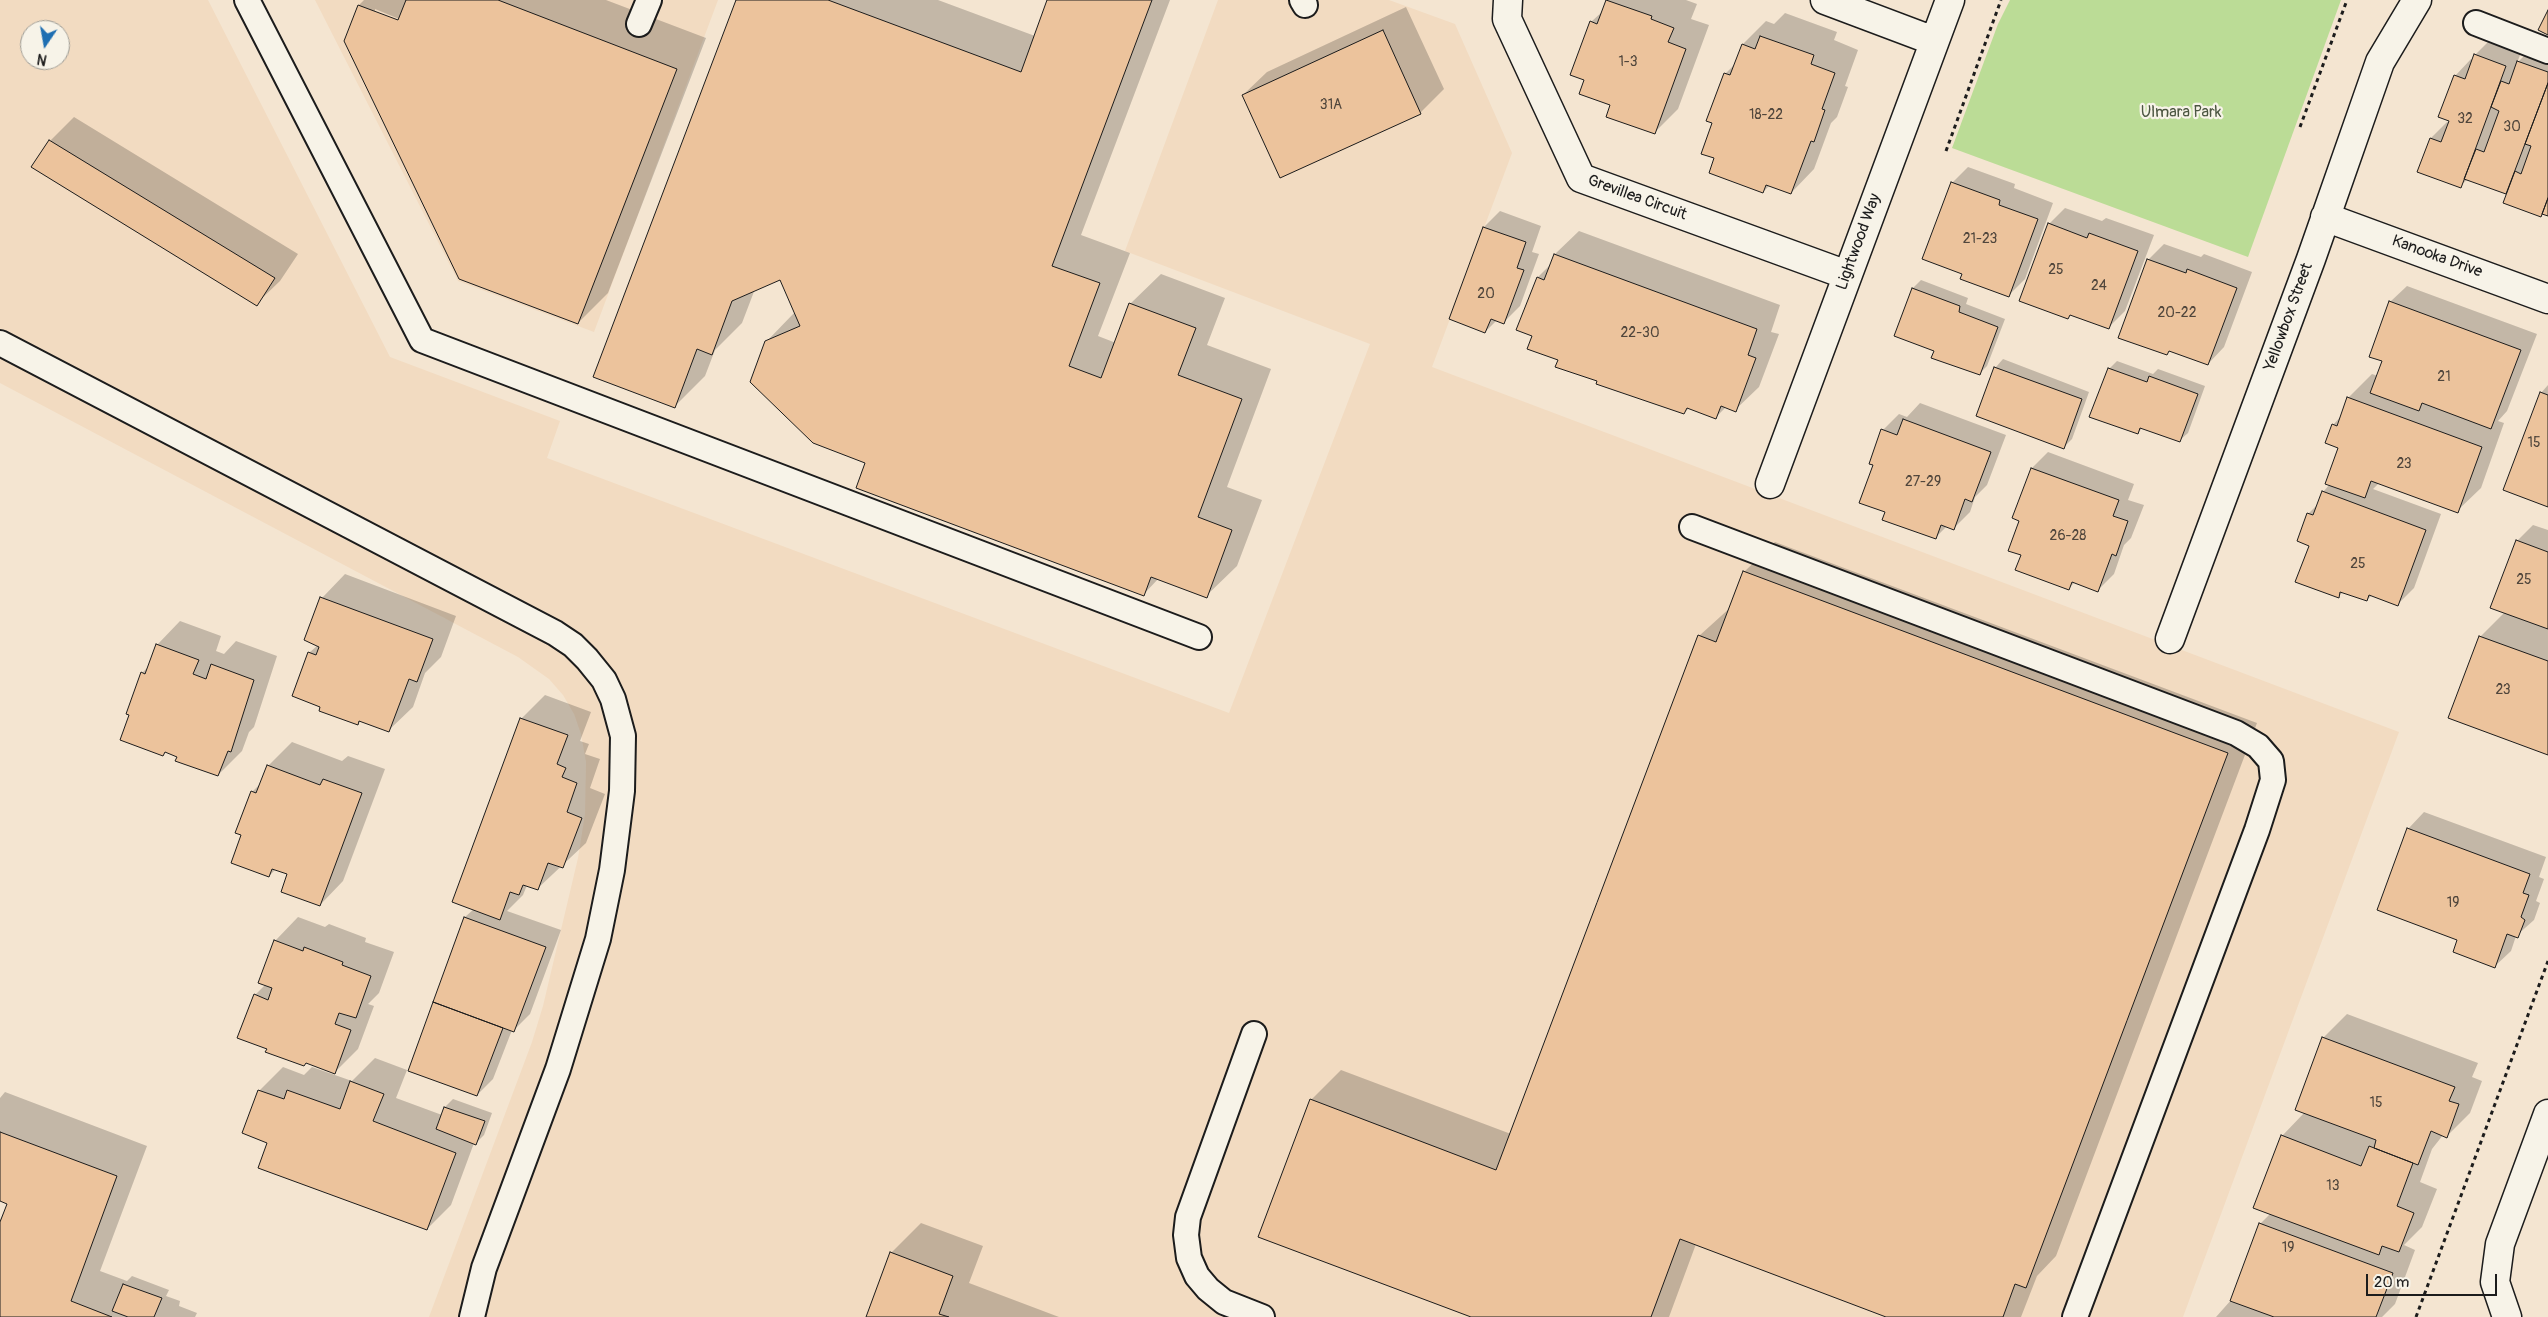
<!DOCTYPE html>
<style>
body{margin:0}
#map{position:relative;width:2548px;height:1317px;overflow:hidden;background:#f4e5d1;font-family:Pangolin,sans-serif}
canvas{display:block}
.north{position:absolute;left:20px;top:20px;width:50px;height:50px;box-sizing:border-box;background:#f7f3e8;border:1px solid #9f9d96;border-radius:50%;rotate:192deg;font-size:14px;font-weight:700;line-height:20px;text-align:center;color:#1c1c1c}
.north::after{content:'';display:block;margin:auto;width:18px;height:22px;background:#1f6fb2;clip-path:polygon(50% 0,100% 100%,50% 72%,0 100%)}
.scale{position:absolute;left:2366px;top:1274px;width:131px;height:22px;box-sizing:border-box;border:2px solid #1c1c1c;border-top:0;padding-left:6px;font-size:15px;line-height:18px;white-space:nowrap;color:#1c1c1c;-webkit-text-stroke:4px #f7f3e8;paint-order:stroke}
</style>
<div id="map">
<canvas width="2548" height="1317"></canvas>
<div class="north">N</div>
<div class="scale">20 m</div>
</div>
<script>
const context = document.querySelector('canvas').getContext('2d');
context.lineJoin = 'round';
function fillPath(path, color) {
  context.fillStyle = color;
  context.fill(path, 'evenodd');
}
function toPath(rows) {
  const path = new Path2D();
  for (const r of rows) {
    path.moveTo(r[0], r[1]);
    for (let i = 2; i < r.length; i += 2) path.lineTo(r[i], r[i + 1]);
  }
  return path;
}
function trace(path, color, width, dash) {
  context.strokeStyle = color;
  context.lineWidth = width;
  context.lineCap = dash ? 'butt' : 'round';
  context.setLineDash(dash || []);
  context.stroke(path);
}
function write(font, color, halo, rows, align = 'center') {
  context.font = font + ' Pangolin,sans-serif';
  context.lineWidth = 4.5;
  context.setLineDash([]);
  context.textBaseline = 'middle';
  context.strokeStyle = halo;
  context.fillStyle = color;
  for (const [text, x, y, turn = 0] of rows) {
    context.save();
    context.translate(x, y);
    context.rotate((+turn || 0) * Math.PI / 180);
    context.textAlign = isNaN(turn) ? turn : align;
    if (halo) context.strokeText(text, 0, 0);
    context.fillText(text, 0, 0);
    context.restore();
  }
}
const built = toPath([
 [0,0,208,0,390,357,560,421,547,458,1229,713,1370,344,1125,251,1218,0,1389,0,1455,24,1512,153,1432,367,2399,732,2183,1317,429,1317,532,1042,543,1006,578,858,585,814,586,762,581,734,574,714,563,695,549,679,518,657,0,383],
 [30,30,60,30,60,60,30,60],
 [315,0,718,0,594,332,458,281]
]);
const green = toPath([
 [2010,0,2341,0,2248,257,1952,148,1998,24]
]);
const shadow = toPath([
 [364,0,606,0,706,38,608,293,578,323,346,41,359,5],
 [375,9,404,21,404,23,375,12],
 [737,0,938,0,1035,36,1049,0,1170,0,1081,235,1130,253,1098,336,1116,343,1130,304,1161,274,1225,298,1207,345,1271,369,1227,487,1262,500,1237,566,1206,596,1159,578,1143,595,867,462,766,342,795,312,780,278,755,289,742,323,715,350,705,376,675,406],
 [1607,0,1686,0,1697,4,1691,19,1709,25,1678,109,1654,133,1612,104,1585,79,1591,22,1604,10],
 [1406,7,1444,89,1420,113,1243,95,1267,72],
 [1785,13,1837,32,1834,40,1858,50,1845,86,1848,87,1837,117,1831,123,1814,169,1791,193,1770,185,1763,192,1716,157,1714,123,1725,74,1736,63,1743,44,1766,21,1774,24],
 [2492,38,2522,50,2517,63,2535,45,2548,50,2548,215,2544,213,2541,216,2508,193,2468,179,2460,186,2431,138,2447,122,2450,123,2455,76,2471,59,2473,60,2476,54],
 [74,117,298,254,280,281,256,304,33,167,50,141],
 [1968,167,2015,184,2014,188,2053,203,2025,279,2008,296,1964,273,1952,183],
 [2065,208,2102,221,2106,218,2154,235,2125,311,2109,327,2071,314,2068,317,2049,224],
 [1500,211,1541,226,1532,252,1539,254,1520,306,1504,322,1497,320,1485,332,1450,319,1484,227],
 [1579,231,1780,305,1771,332,1779,334,1759,387,1735,410,1726,407,1716,417,1689,408,1684,413,1598,381,1560,360,1534,336,1538,277,1552,263,1555,254],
 [2164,244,2201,257,2204,254,2252,272,2224,347,2208,364,2170,350,2166,354,2148,260],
 [1921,280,1968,298,1966,304,2005,319,1987,366,1979,374,1935,350,1913,288],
 [2407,286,2537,334,2507,411,2498,421,2504,423,2481,488,2457,511,2379,483,2373,489,2441,514,2414,588,2398,604,2372,595,2367,600,2343,592,2338,597,2310,545,2308,514,2319,503,2323,492,2330,484,2340,447,2333,425,2342,415,2348,398,2372,374,2378,376,2383,361,2390,302],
 [2003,359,2089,392,2072,439,2064,447,1978,415,1996,367],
 [2117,361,2153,374,2158,369,2205,386,2188,433,2180,440,2143,427,2138,433,2109,369],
 [2548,385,2548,506,2541,393],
 [1920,403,2006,435,1987,485,1975,497,1970,512,1954,528,1947,526,1935,538,1886,511,1874,465,1883,430,1899,414,1907,417],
 [2048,452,2134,484,2128,500,2144,505,2131,538,2124,545,2114,574,2098,590,2075,582,2069,588,2022,555,2021,520,2032,468],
 [2533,525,2548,530,2548,754,2480,637,2505,612,2517,541],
 [1775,542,2257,723,2056,1256,2037,1276,2021,1317,1890,1317,1696,1244,1669,1317,1474,1317,1311,1100,1341,1070,1511,1134,1699,636,1731,607,1744,572],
 [345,574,456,616,441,657,425,673,413,707,389,730,361,720,358,724,322,706,309,653,318,645,322,598],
 [180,621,221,636,216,651,224,654,236,641,277,656,254,727,249,732,242,751,218,775,166,751,163,755,142,673,148,667,157,645],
 [545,695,591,712,580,741,589,744,585,754,600,759,590,788,605,794,586,843,537,889,527,885,523,895,507,911,561,930,530,1014,514,1030,512,1030,493,1079,477,1095,410,1070,465,917,474,909,521,719],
 [292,742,342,761,348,756,385,769,343,881,320,905,289,874,276,869,269,876,243,834,252,792,262,782,268,766],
 [2424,812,2546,857,2539,877,2544,879,2536,901,2540,903,2534,920,2516,936,2511,951,2494,967,2459,940,2408,829],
 [298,917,325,927,329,924,366,938,365,942,394,952,379,993,368,1004,374,1006,358,1049,335,1072,307,1062,304,1065,268,1048,255,995,266,984,275,941],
 [2347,1014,2478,1063,2472,1077,2482,1081,2470,1113,2447,1136,2443,1135,2432,1149,2420,1182,2437,1189,2422,1227,2404,1245,2415,1250,2395,1304,2382,1317,2216,1317,2232,1299,2260,1224,2271,1213,2282,1136,2305,1112,2323,1038],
 [375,1058,407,1070,396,1098,442,1115,445,1107,453,1099,492,1113,484,1135,476,1143,474,1143,451,1205,427,1229,269,1142,259,1091,283,1067,304,1075,312,1067,352,1081],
 [5,1092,147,1146,100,1271,127,1281,132,1276,169,1290,166,1296,180,1301,179,1306,197,1313,195,1317,0,1317,0,1220,9,1203,0,1200,0,1098],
 [921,1223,983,1246,969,1283,1059,1317,867,1317,891,1253]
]);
const building = toPath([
 [406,0,498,0,677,69,578,324,459,279,344,41,358,5,398,20,406,0],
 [736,0,828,0,1021,72,1047,0,1152,0,1052,266,1100,283,1069,366,1101,378,1129,303,1196,328,1178,375,1242,399,1198,517,1232,530,1207,598,1151,577,1144,596,856,488,865,463,813,443,750,382,765,341,800,326,780,280,732,301,712,355,697,349,675,408,593,377,736,0],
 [1606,0,1652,16,1651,19,1674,28,1668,42,1686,49,1655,134,1606,117,1610,105,1579,94,1584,80,1570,75,1590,21,1597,24,1606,0],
 [2548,10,2548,35,2538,30,2548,10],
 [1383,30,1421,114,1280,178,1242,95,1383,30],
 [1760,36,1814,55,1811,64,1835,73,1822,109,1825,110,1814,142,1811,141,1791,194,1766,185,1763,193,1709,173,1714,158,1701,154,1712,123,1706,121,1724,73,1730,75,1742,44,1755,49,1760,36],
 [2474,54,2506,66,2461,188,2417,172,2430,138,2441,142,2449,121,2438,117,2454,75,2465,79,2474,54],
 [2517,61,2548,72,2548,83,2506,194,2464,179,2476,149,2484,152,2499,111,2491,107,2501,81,2509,84,2517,61],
 [2548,83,2548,198,2541,217,2503,203,2515,171,2521,174,2531,146,2525,144,2548,83],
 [49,140,275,278,257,306,31,167,49,140],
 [1951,182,2000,200,1999,205,2038,219,2009,297,1960,279,1962,274,1922,259,1951,182],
 [2548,198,2548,216,2542,214,2548,198],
 [2048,223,2087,238,2089,233,2138,251,2109,329,2070,315,2068,319,2019,301,2048,223],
 [1483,227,1526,242,1517,268,1524,270,1504,324,1491,319,1485,333,1449,319,1483,227],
 [1554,254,1757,329,1748,355,1756,358,1736,412,1721,406,1716,419,1687,408,1684,414,1596,384,1597,381,1555,367,1558,360,1527,349,1532,336,1516,330,1537,277,1544,280,1554,254],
 [2147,259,2186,273,2187,269,2237,288,2208,365,2169,351,2167,355,2118,338,2147,259],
 [1912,288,1960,306,1959,312,1998,327,1980,375,1931,358,1934,351,1894,336,1912,288],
 [2389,301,2521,350,2491,429,2422,403,2419,411,2370,393,2382,361,2369,357,2389,301],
 [1994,367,2082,399,2064,449,1976,416,1994,367],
 [2108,368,2147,382,2149,376,2198,394,2180,442,2140,428,2138,434,2089,417,2108,368],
 [2540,392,2548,395,2548,507,2503,490,2540,392],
 [2347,397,2482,447,2458,513,2371,481,2365,498,2325,484,2338,448,2325,443,2332,424,2337,426,2347,397],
 [1903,419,1991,452,1972,502,1965,499,1954,530,1941,525,1936,539,1882,520,1885,512,1859,503,1873,465,1869,464,1881,429,1897,435,1903,419],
 [2031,468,2119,500,2113,516,2128,521,2116,556,2112,554,2098,592,2072,582,2069,590,2015,570,2021,555,2008,551,2019,521,2012,518,2031,468],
 [2322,491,2426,530,2398,606,2369,595,2367,601,2340,592,2339,598,2295,582,2309,546,2297,541,2307,513,2313,515,2322,491],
 [2516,540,2548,552,2548,629,2490,608,2516,540],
 [1743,571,2228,753,2026,1288,2015,1284,2003,1317,1886,1317,1680,1239,1651,1317,1471,1317,1258,1237,1310,1099,1496,1170,1698,635,1716,642,1743,571],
 [320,597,433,639,417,682,409,679,389,732,359,721,358,725,319,711,320,707,292,696,308,652,316,655,319,647,304,640,320,597],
 [2479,636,2548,661,2548,755,2448,718,2479,636],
 [156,644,199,660,193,674,206,679,211,664,254,680,231,752,228,751,218,776,175,761,177,757,165,752,163,756,120,740,129,715,126,714,141,672,145,674,156,644],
 [520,718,568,735,557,764,566,768,562,777,577,783,567,812,582,818,563,868,548,863,538,890,523,885,519,895,510,892,500,920,452,902,520,718],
 [267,765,320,785,323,779,362,793,320,906,281,892,287,874,272,869,269,877,231,863,241,835,235,833,251,791,256,793,267,765],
 [2407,828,2530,874,2523,893,2529,895,2521,917,2525,920,2518,938,2507,934,2495,968,2453,952,2457,940,2377,910,2407,828],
 [464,917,546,947,514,1032,433,1002,464,917],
 [274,940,303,951,304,947,343,962,342,965,371,976,356,1018,339,1013,335,1024,351,1030,335,1074,306,1063,304,1066,265,1052,267,1049,237,1038,254,994,268,1000,272,988,258,983,274,940],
 [433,1002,503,1028,477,1096,408,1071,433,1002],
 [2322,1037,2455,1087,2449,1101,2459,1104,2447,1138,2431,1131,2418,1165,2374,1148,2376,1140,2295,1110,2322,1037],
 [350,1081,384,1094,373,1121,456,1153,427,1230,258,1168,267,1143,242,1133,258,1090,284,1099,287,1090,340,1109,350,1081],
 [444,1107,485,1121,476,1145,436,1129,444,1107],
 [0,1132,117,1176,71,1301,112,1317,0,1317,0,1222,7,1204,0,1201,0,1132],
 [2281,1135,2361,1166,2369,1146,2413,1163,2397,1206,2414,1213,2399,1252,2382,1246,2379,1255,2253,1208,2281,1135],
 [2259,1223,2393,1273,2376,1317,2274,1317,2230,1301,2259,1223],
 [890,1252,953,1276,939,1314,949,1317,866,1317,890,1252],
 [123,1284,162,1298,154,1317,128,1317,112,1311,123,1284]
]);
const path = toPath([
 [2300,127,2347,0],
 [1946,151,2001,0],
 [2416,1317,2548,961]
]);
const lane = toPath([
 [247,0,422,340,1199,637],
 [1302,0,1305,5],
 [2476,23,2548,51],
 [639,24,649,0],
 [0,343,555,633,573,645,587,659,604,680,613,699,623,736,622,791,612,870,598,939,558,1069,484,1268,472,1317],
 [1692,527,2236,733,2258,746,2271,761,2273,780,2257,830,2075,1317],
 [1254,1034,1188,1217,1186,1235,1189,1258,1197,1276,1208,1289,1224,1302,1262,1317]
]);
const street = toPath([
 [1508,0,1507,19,1581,178,1847,275],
 [1825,0,1934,41],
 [2325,217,2548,299],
 [1770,484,1950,0],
 [2170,639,2311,259,2380,62,2417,0],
 [2507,1317,2495,1282,2500,1244,2548,1114]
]);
const numberNames = [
 ["1-3",1628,62],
 ["31A",1331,105],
 ["18-22",1766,115],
 ["32",2465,119],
 ["30",2512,127],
 ["21-23",1980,239],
 ["25",2056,270],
 ["24",2099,286],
 ["20",1486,294],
 ["20-22",2177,313],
 ["22-30",1640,333],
 ["21",2444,377],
 ["15",2534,443],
 ["23",2404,464],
 ["27-29",1923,482],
 ["26-28",2068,536],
 ["25",2358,564],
 ["25",2524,580],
 ["23",2503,690],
 ["19",2453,903],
 ["15",2376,1103],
 ["13",2333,1186],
 ["19",2288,1248]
];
const parkNames = [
 ["Ulmara Park",2181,113]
];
const streetNames = [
 ["Grevillea Circuit",1637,198,20],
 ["Lightwood Way",1859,242,-70],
 ["Kanooka Drive",2437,257,20],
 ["Yellowbox Street",2289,317,-70]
];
fillPath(built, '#f2dbc1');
fillPath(green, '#bbdc96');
fillPath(shadow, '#0003');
fillPath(building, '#ecc39c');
trace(building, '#1c1c1c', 1);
trace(lane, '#1c1c1c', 28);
trace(street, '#1c1c1c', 31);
trace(path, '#1c1c1c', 3, [4, 4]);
trace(lane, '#f7f3e8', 24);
trace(street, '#f7f3e8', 28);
write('14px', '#50463c', null, numberNames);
write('16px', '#4c5641', '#f7f3e8', parkNames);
write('16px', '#1c1c1c', '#f7f3e8', streetNames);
</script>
